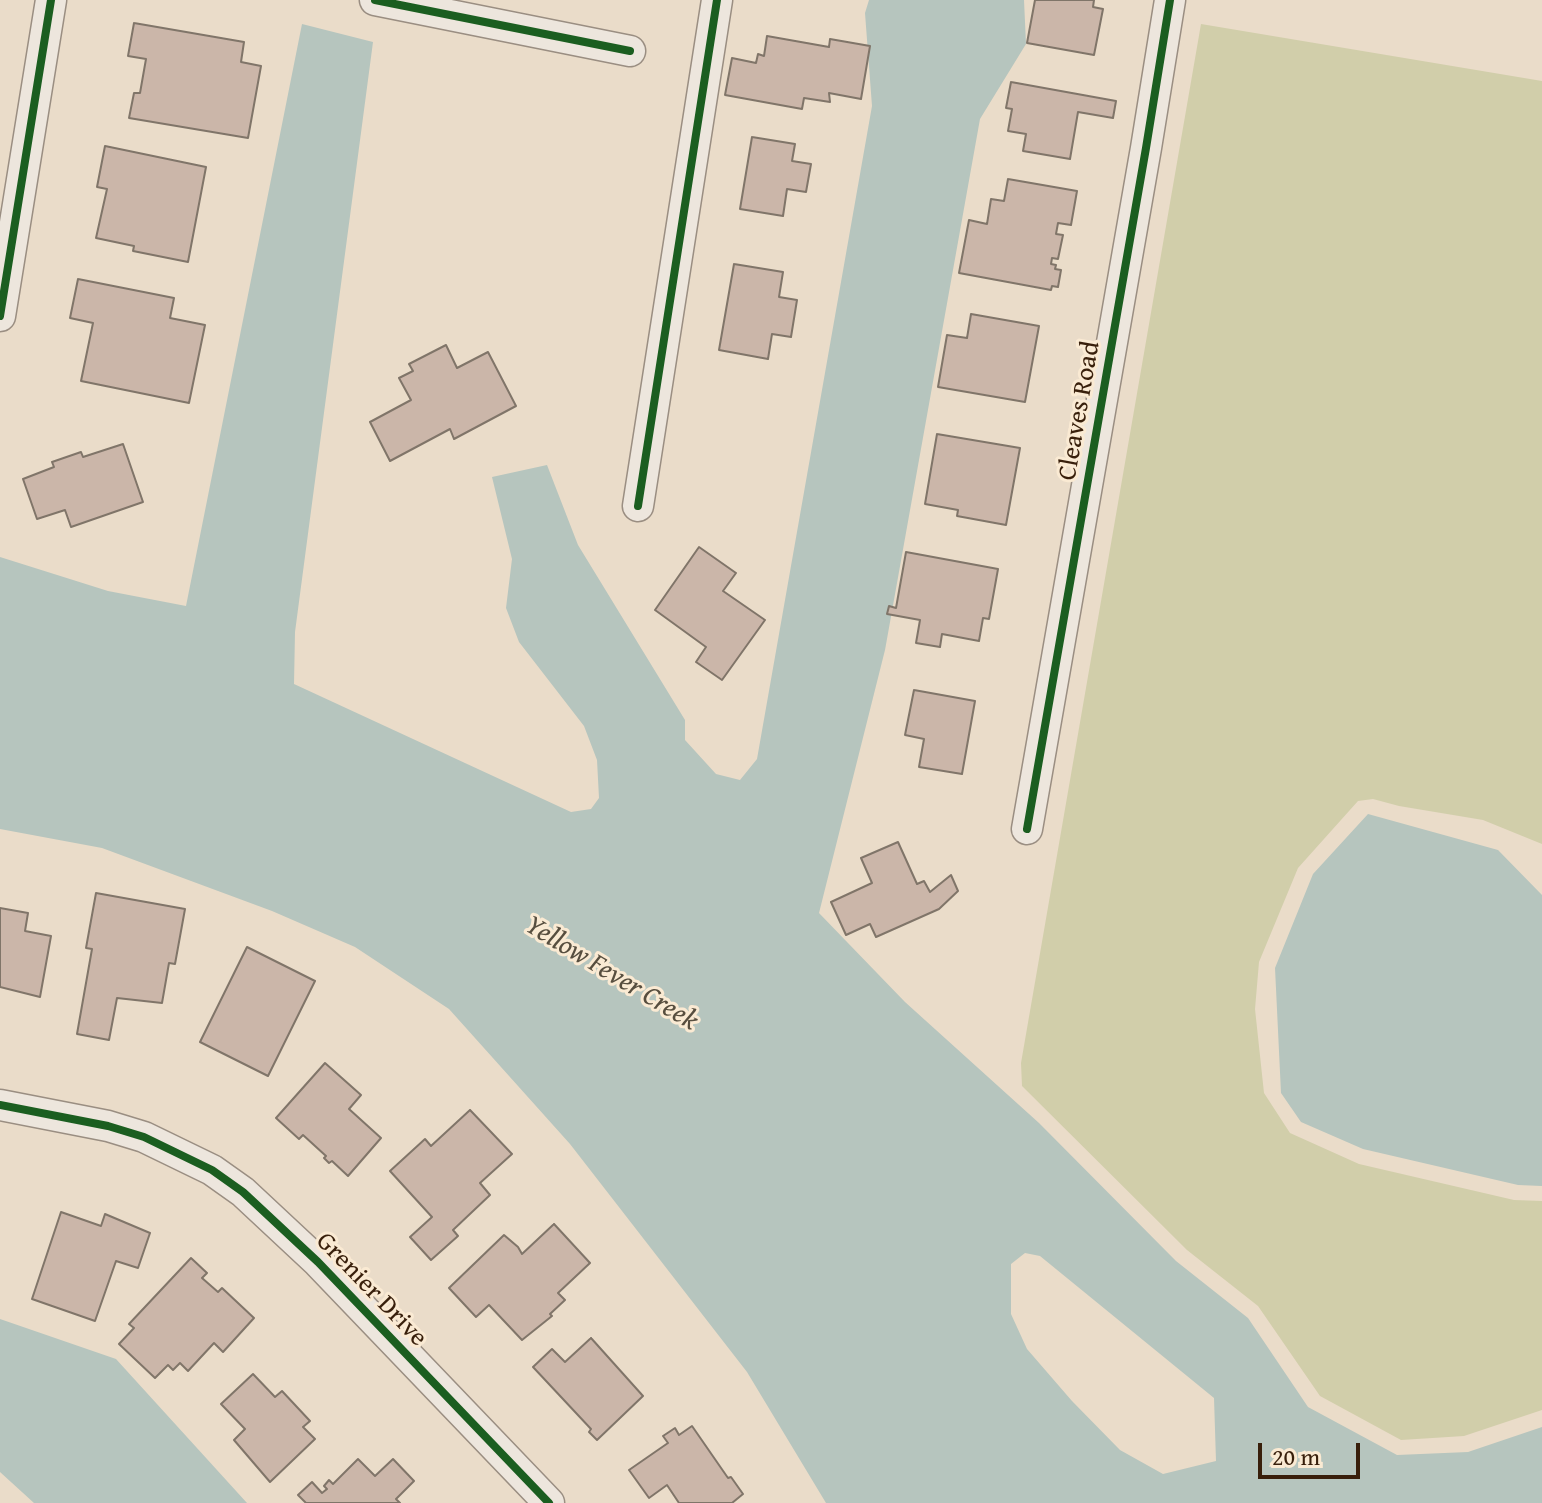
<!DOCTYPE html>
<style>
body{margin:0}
#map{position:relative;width:1542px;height:1503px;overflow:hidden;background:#eadcc9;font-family:"Gentium Book Plus",serif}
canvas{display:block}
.scale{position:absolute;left:1258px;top:1443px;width:102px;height:36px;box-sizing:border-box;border:4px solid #381f0b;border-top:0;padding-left:10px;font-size:24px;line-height:28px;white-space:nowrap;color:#381f0b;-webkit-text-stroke:6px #faead3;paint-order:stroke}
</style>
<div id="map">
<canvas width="1542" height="1503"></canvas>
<div class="scale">20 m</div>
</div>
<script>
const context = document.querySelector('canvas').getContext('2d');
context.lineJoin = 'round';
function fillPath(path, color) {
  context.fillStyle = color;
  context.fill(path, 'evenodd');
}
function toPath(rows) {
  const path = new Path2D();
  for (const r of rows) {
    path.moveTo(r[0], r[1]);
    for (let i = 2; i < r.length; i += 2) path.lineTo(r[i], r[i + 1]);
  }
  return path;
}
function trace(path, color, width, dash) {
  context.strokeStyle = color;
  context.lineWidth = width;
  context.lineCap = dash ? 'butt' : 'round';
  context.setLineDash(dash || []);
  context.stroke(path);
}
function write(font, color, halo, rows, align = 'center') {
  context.font = font + ' "Gentium Book Plus",serif';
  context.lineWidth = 6;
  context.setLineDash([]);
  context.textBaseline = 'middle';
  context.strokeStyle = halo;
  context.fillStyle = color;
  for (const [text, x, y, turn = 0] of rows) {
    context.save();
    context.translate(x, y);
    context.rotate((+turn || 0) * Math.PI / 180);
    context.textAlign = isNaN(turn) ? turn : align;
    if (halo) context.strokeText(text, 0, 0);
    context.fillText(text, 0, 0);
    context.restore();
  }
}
const green = toPath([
 [1201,24,1542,81,1542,844,1483,820,1399,806,1373,799,1358,801,1298,868,1259,962,1255,1009,1264,1093,1290,1133,1359,1164,1514,1200,1542,1201,1542,1410,1464,1436,1401,1440,1320,1396,1258,1306,1187,1250,1022,1086,1021,1063]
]);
const water = toPath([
 [869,0,1024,0,1026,44,980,119,885,650,819,913,905,1002,1039,1123,1176,1261,1248,1318,1308,1407,1397,1455,1468,1452,1542,1427,1542,1503,826,1503,747,1372,570,1144,449,1009,355,947,272,911,102,848,0,829,0,557,108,591,186,606,302,24,373,42,295,632,294,684,571,812,591,809,599,798,597,760,584,726,519,642,506,608,512,559,492,477,547,465,578,545,685,720,685,740,716,774,740,780,757,759,872,106,865,13],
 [1025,1253,1040,1256,1214,1398,1216,1461,1163,1474,1120,1450,1072,1401,1027,1349,1011,1314,1011,1264],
 [1368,814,1498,850,1542,895,1542,1186,1518,1185,1363,1149,1301,1122,1281,1093,1275,968,1313,874],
 [0,1319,116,1359,247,1503,34,1503,0,1472]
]);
const building = toPath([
 [1035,0,1094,0,1093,7,1103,9,1094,55,1027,43,1035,0],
 [134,23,244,42,241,62,261,66,248,138,129,118,134,93,140,93,146,59,128,56,134,23],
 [767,36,829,47,830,39,870,46,861,99,829,93,830,102,804,98,802,109,725,95,732,58,756,63,758,54,764,56,767,36],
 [1011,82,1116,101,1113,118,1078,112,1070,159,1023,151,1026,134,1008,131,1012,109,1006,108,1011,82],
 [752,137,795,144,792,161,811,164,806,192,787,189,783,216,740,209,752,137],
 [105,146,206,167,188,262,133,251,134,246,96,238,107,189,97,187,105,146],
 [1008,179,1077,191,1071,225,1058,223,1056,234,1063,235,1058,259,1052,258,1051,264,1056,265,1055,269,1061,270,1058,287,1052,286,1051,290,959,273,969,220,987,224,991,199,1004,201,1008,179],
 [734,264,783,272,779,297,797,300,791,337,772,334,768,359,719,350,734,264],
 [78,279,174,298,170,318,205,325,189,403,81,381,93,323,70,318,78,279],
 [971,314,1039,326,1025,402,938,387,947,335,967,338,971,314],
 [446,345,457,368,488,352,516,406,454,439,450,429,390,461,370,422,411,400,399,378,413,371,409,364,446,345],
 [937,434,1020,448,1006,525,957,516,958,510,925,504,937,434],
 [123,444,143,502,71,527,65,510,37,519,23,479,54,467,52,462,81,452,83,457,123,444],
 [699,547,736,573,723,591,765,620,722,680,696,662,706,647,655,610,699,547],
 [906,552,998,569,989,619,983,618,979,641,942,634,940,647,916,643,920,620,887,614,889,606,896,608,906,552],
 [914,690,975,701,962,774,919,767,924,739,905,735,914,690],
 [898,842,917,884,924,881,930,892,951,875,958,891,939,909,876,937,870,924,846,935,831,902,872,883,861,858,898,842],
 [96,893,185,909,175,964,169,963,162,1003,117,998,109,1040,77,1034,92,949,86,948,96,893],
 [0,908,28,913,25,931,51,936,40,997,0,987,0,908],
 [247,947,315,981,268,1076,200,1042,247,947],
 [325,1063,361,1095,349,1109,381,1138,348,1176,332,1161,329,1163,324,1158,326,1156,303,1135,299,1139,276,1118,325,1063],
 [470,1110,512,1154,480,1183,490,1195,453,1230,458,1236,431,1260,410,1237,432,1217,390,1171,425,1139,431,1146,470,1110],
 [61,1212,101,1226,105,1214,150,1233,138,1268,116,1261,95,1321,32,1299,61,1212],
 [554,1224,590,1263,558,1293,565,1300,550,1314,552,1316,522,1340,489,1305,476,1317,449,1288,504,1235,518,1247,522,1254,554,1224],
 [191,1258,207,1273,202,1278,218,1292,222,1288,254,1318,223,1352,214,1343,188,1371,180,1363,173,1370,168,1365,155,1378,119,1344,134,1328,129,1324,191,1258],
 [591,1338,643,1396,597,1440,589,1432,591,1429,533,1367,552,1349,565,1362,591,1338],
 [253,1374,275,1397,282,1391,310,1421,303,1427,315,1439,270,1482,234,1440,245,1429,221,1404,253,1374],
 [692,1426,728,1478,731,1477,743,1494,732,1503,679,1503,667,1485,649,1498,629,1470,668,1443,663,1436,675,1428,679,1435,692,1426],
 [358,1459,375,1476,393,1459,414,1481,396,1499,400,1503,306,1503,298,1495,312,1482,322,1493,327,1489,324,1486,329,1480,333,1484,358,1459]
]);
const minor = toPath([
 [375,0,630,51],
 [0,316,51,0],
 [638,506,717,0],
 [1027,829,1146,148,1170,0],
 [0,1105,108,1126,144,1137,212,1170,243,1192,318,1262,549,1503]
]);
const cycleway = toPath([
 [375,0,630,51],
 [0,316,51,0],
 [638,506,717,0],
 [1027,829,1146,148,1170,0],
 [0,1105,108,1126,144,1137,212,1170,243,1192,318,1262,549,1503]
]);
const streetNames = [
 ["Cleaves Road",1080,411,-80],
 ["Grenier Drive",371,1290,46]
];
const waterNames = [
 ["Yellow Fever Creek",611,974,31]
];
fillPath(green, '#d1ceaa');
fillPath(water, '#b6c5be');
fillPath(building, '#cbb6a9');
trace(building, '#807569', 2);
trace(minor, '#9a8e82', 33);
trace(minor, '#ede6dd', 30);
trace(cycleway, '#1b5e20', 8);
write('26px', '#381f0b', '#faead3', streetNames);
write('italic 28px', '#574e3f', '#faead3', waterNames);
</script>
